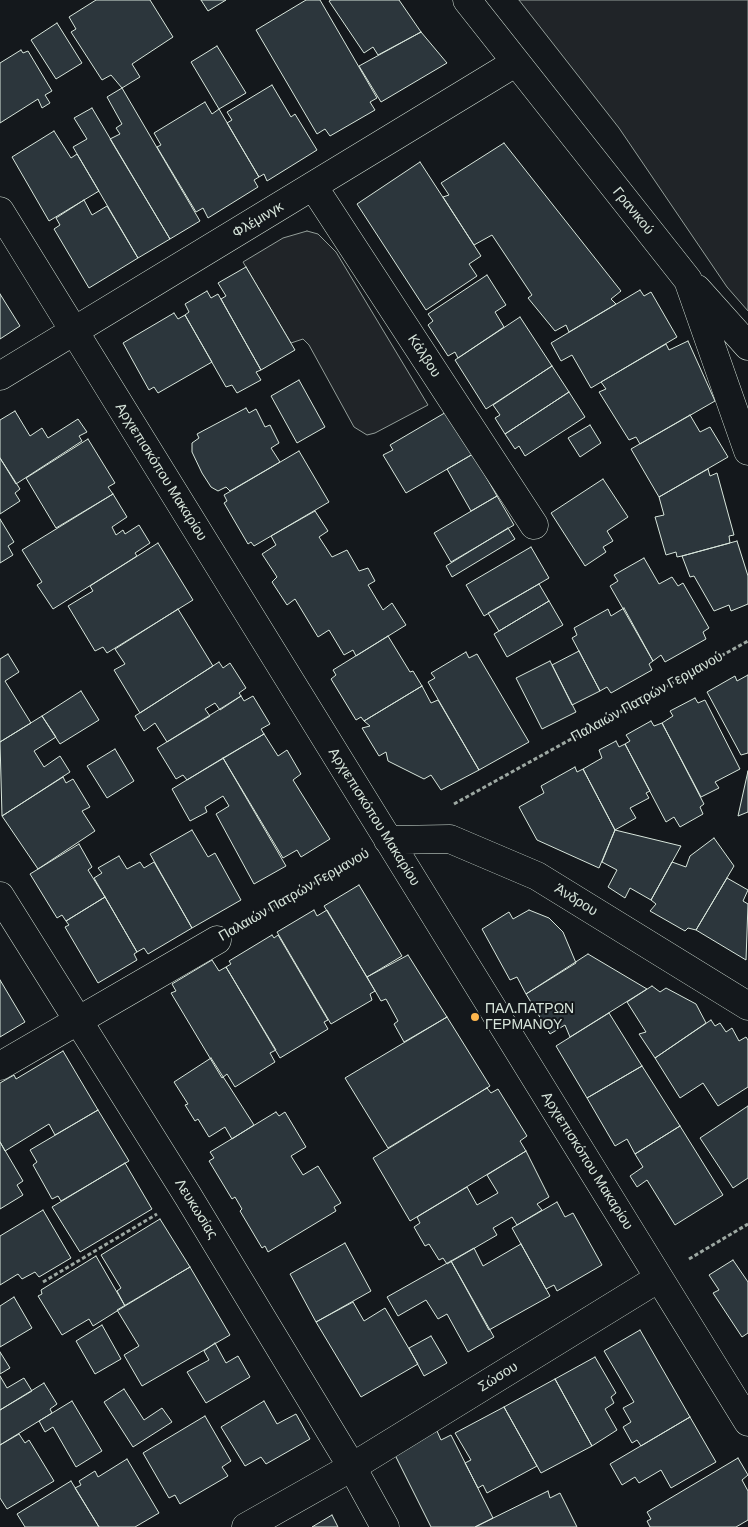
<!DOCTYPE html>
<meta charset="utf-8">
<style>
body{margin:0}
canvas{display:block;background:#14181c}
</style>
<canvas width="748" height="1527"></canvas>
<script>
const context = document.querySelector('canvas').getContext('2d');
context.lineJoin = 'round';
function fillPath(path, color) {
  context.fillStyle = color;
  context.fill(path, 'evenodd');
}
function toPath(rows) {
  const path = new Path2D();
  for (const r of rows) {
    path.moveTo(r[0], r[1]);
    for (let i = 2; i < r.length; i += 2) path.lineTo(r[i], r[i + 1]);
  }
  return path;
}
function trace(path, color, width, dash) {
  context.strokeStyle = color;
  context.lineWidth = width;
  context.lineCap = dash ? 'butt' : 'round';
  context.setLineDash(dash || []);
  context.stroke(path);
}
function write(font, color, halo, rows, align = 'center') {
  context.font = font + ' Rubik,sans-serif';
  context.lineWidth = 4;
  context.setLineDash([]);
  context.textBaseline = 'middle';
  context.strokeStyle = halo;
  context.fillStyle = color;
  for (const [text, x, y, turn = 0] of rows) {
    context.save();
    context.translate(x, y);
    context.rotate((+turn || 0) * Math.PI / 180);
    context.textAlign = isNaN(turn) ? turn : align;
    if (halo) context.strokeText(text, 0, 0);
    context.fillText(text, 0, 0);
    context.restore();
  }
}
const green = toPath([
 [519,0,748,0,748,311,727,287,619,128,519,0],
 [307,231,318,234,336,252,428,405,375,433,367,435,354,427,309,345,303,339,291,343,243,262,283,238,307,231]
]);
const building = toPath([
 [96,0,150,0,173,37,132,64,140,77,122,88,111,75,102,80,71,32,76,29,69,17,96,0],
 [201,0,226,0,208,11,201,0],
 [306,0,320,0,377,98,370,102,375,110,330,136,325,129,317,134,256,30,306,0],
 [331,0,399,0,421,32,378,55,373,47,364,53,329,1,331,0],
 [57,23,82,63,56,79,31,40,57,23],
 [421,32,447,63,381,102,359,66,421,32],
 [217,46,246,93,219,109,191,62,217,46],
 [21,50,23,53,28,51,52,91,45,95,50,103,42,108,38,99,0,123,0,63,21,50],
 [272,85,291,117,295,114,317,150,267,181,264,174,259,177,227,123,232,120,227,112,272,85],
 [122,88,200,221,170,239,110,139,120,134,116,128,122,124,107,97,122,88],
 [205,102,212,114,219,109,259,177,254,180,258,187,208,218,203,208,196,212,157,147,161,145,154,133,205,102],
 [92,108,170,239,138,258,73,147,87,139,74,118,92,108],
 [54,131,71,158,77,154,99,191,49,221,12,157,54,131],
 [504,143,621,291,611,299,616,304,569,332,566,325,555,331,528,298,532,295,492,235,474,245,443,197,449,195,441,183,504,143],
 [420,162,481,256,469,264,477,276,426,310,357,204,420,162],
 [84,200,92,215,107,206,138,258,89,288,54,229,60,225,56,218,84,200],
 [246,267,295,350,261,370,221,299,226,296,218,283,246,267],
 [487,275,506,305,495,312,504,327,458,358,455,352,448,356,428,325,433,321,428,314,487,275],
 [640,290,644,296,651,292,677,337,591,388,572,355,561,361,551,343,640,290],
 [207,291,211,298,218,294,261,370,256,372,261,380,237,393,232,385,226,387,185,315,189,312,185,304,207,291],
 [0,294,20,326,0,339,0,294],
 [174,313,178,319,185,315,212,362,158,393,154,387,149,390,123,343,174,313],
 [520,317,552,366,486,409,455,360,520,317],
 [688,341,715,401,640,444,636,437,629,440,599,392,606,389,601,382,666,344,669,350,688,341],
 [552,366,569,392,505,434,495,418,500,415,493,405,552,366],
 [299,380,325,427,297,443,271,396,299,380],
 [569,392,585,417,525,456,519,446,515,449,505,434,569,392],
 [246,408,249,413,256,409,265,427,270,425,279,443,271,448,280,462,230,491,226,487,218,491,211,487,202,473,192,452,192,443,199,438,197,434,246,408],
 [15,411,30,436,42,428,48,438,78,419,87,432,79,436,82,441,16,484,0,458,0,420,15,411],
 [448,411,473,454,406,493,383,455,393,450,390,445,448,411],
 [690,415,700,432,710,427,728,457,659,497,631,449,690,415],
 [590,425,601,443,580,457,568,438,590,425],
 [88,439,115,483,108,487,113,494,56,528,26,478,88,439],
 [299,451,329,502,254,546,251,542,248,544,224,503,227,501,224,495,299,451],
 [473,454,497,496,471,511,447,469,473,454],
 [0,458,20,489,15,493,20,501,0,514,0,458],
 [708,469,710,476,717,473,734,535,729,536,730,543,682,556,677,557,676,552,666,555,655,517,664,515,659,497,708,469],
 [603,479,628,517,607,531,613,541,603,547,606,552,585,566,551,513,603,479],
 [113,494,127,517,112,527,116,535,123,530,125,534,139,525,150,543,135,553,137,556,53,609,37,585,42,582,22,550,113,494],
 [497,496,514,525,451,562,434,533,497,496],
 [315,511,328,531,319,537,332,557,347,550,359,571,368,568,375,581,368,585,383,610,392,603,406,625,356,656,353,650,344,655,329,630,318,637,295,599,287,605,272,582,277,577,262,554,276,545,271,536,315,511],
 [0,519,14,542,8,546,13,555,0,563,0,519],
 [508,528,515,539,452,577,446,566,508,528],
 [737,541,748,576,748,604,731,611,729,605,714,611,694,576,690,577,682,556,737,541],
 [158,543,193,600,107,653,103,647,95,651,68,606,93,591,90,586,158,543],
 [531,547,549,578,484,616,466,585,531,547],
 [644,558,659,584,672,577,678,586,683,583,709,628,703,632,706,639,665,662,661,655,653,661,610,586,618,581,614,575,644,558],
 [539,584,549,601,499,631,488,613,539,584],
 [549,601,563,625,507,657,494,634,549,601],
 [624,608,653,661,649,664,652,670,611,693,607,687,600,691,572,638,577,635,574,628,608,609,611,616,624,608],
 [178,609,213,666,140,713,114,670,125,664,115,649,178,609],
 [388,636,410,672,413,671,422,686,364,721,361,717,356,720,331,679,336,675,333,670,388,636],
 [579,651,600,691,572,705,552,665,579,651],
 [466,652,469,658,477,654,529,742,479,770,428,682,435,678,431,673,466,652],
 [8,654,19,672,5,681,31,723,0,742,0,659,8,654],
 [550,661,576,712,542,729,516,678,550,661],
 [219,662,223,668,230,663,246,688,239,693,241,696,220,710,215,703,205,709,210,716,167,742,155,723,144,731,135,716,219,662],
 [748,675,748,753,741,755,707,692,735,676,737,681,748,675],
 [422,686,431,703,438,700,479,770,441,790,431,775,424,779,388,761,386,752,379,756,362,728,370,726,364,721,422,686],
 [81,691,99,720,60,744,42,716,81,691],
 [241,696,244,701,253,696,270,724,261,729,264,734,187,780,183,775,176,779,157,748,241,696],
 [695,698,698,703,705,700,740,769,715,782,719,788,701,797,662,723,673,716,670,711,695,698],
 [42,716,56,737,34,751,44,767,60,756,70,772,2,816,0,742,42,716],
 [651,721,654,726,662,723,704,804,700,807,703,814,680,827,674,817,666,822,625,744,630,741,626,735,651,721],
 [264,734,278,756,287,750,301,774,293,780,330,839,301,857,297,850,283,858,223,758,264,734],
 [616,741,619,747,625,744,650,791,646,793,649,798,630,808,636,818,615,830,583,769,602,758,599,750,616,741],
 [115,749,134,781,107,798,87,766,115,749],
 [223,758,286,866,254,884,216,814,229,806,223,796,205,807,207,812,190,821,172,789,223,758],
 [575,767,577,772,583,769,615,830,599,868,537,840,519,807,544,793,541,786,575,767],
 [748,771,748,812,738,816,748,771],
 [63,777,66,783,73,779,90,807,82,811,95,831,38,869,2,816,63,777],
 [192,830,208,857,215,853,241,900,192,928,150,854,192,830],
 [615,830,681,846,651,900,630,888,625,898,608,887,617,870,602,862,615,830],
 [714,838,734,866,696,930,688,928,685,931,650,911,656,904,651,900,672,862,686,867,690,856,714,838],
 [79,844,92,867,88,870,105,897,66,921,62,915,57,918,30,874,79,844],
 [119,856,127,869,140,862,144,868,154,862,192,928,148,954,144,948,137,952,94,878,102,873,98,868,119,856],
 [727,878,748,890,743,901,748,904,746,960,696,930,727,878],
 [359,885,402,956,367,977,324,906,359,885],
 [105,897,137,952,134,954,137,960,98,983,65,927,69,925,66,921,105,897],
 [314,910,317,916,327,910,375,991,370,994,372,1000,331,1024,277,932,314,910],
 [529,910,549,918,563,932,576,963,526,994,517,977,510,980,482,929,509,912,513,919,529,910],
 [272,935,274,938,278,935,328,1020,324,1022,328,1029,280,1058,226,967,231,964,229,961,272,935],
 [588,954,647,989,570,1037,565,1025,550,1034,526,994,588,954],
 [408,955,447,1017,404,1042,394,1024,398,1021,386,999,381,1001,367,977,408,955],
 [212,960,219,971,226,967,276,1050,270,1053,275,1062,235,1087,227,1074,222,1078,171,993,176,991,172,984,212,960],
 [0,980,25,1022,0,1037,0,980],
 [652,986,660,992,666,988,696,1004,706,1023,655,1058,639,1034,646,1032,627,1002,652,986],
 [609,1013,642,1066,587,1098,556,1046,609,1013],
 [447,1017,490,1086,388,1148,345,1078,447,1017],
 [711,1020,715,1026,720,1023,726,1032,732,1028,739,1041,746,1037,748,1040,748,1087,718,1106,703,1083,680,1098,655,1058,711,1020],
 [63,1051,98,1110,55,1135,49,1124,5,1151,0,1142,0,1083,14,1075,16,1079,63,1051],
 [211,1058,254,1125,232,1139,225,1127,209,1137,198,1119,195,1121,185,1105,188,1104,174,1082,211,1058],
 [642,1066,680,1126,635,1154,627,1139,615,1146,587,1098,642,1066],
 [487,1088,491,1093,498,1089,527,1136,520,1141,526,1151,410,1221,373,1158,487,1088],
 [748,1106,748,1178,733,1188,700,1138,748,1106],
 [98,1110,129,1161,61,1201,58,1196,52,1199,33,1165,37,1162,30,1150,98,1110],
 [276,1112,279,1116,285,1112,306,1147,291,1156,303,1175,318,1166,341,1203,334,1207,336,1211,268,1252,265,1246,262,1248,240,1211,242,1209,235,1197,232,1199,209,1161,214,1158,210,1152,276,1112],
 [680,1126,723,1195,675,1225,647,1180,637,1187,630,1176,643,1167,635,1154,680,1126],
 [0,1142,23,1181,17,1185,23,1195,0,1209,0,1142],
 [526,1151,549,1197,537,1204,542,1210,517,1225,512,1217,493,1228,497,1235,447,1264,443,1258,439,1260,429,1244,425,1246,414,1227,420,1223,417,1217,467,1187,477,1205,498,1193,487,1175,526,1151],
 [125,1163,152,1209,80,1252,52,1207,125,1163],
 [557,1202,565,1217,573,1213,602,1265,557,1291,554,1285,546,1289,512,1228,557,1202],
 [43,1210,71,1258,39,1277,35,1272,22,1279,18,1274,0,1285,0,1236,43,1210],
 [160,1219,190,1267,125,1306,117,1291,121,1288,101,1255,160,1219],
 [345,1243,371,1291,316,1322,290,1274,345,1243],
 [521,1244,550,1296,489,1330,451,1261,474,1248,483,1266,521,1244],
 [96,1256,125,1306,93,1326,89,1319,62,1335,38,1296,42,1294,41,1290,96,1256],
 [733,1260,748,1282,748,1333,742,1337,713,1293,719,1290,709,1275,733,1260],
 [451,1261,494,1337,468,1352,447,1314,438,1319,426,1300,398,1316,387,1297,451,1261],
 [190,1267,230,1335,142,1386,124,1355,139,1346,117,1310,190,1267],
 [14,1297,32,1328,0,1347,0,1306,14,1297],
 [353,1302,364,1321,385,1308,418,1364,361,1397,316,1322,353,1302],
 [102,1325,121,1359,95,1374,76,1341,102,1325],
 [640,1330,690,1417,641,1446,637,1440,632,1443,623,1427,631,1422,623,1408,634,1402,604,1351,640,1330],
 [431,1336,447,1363,424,1376,409,1348,431,1336],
 [215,1343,226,1363,238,1356,250,1377,206,1403,187,1372,209,1360,204,1351,215,1343],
 [0,1352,10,1368,0,1374,0,1352],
 [595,1357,616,1393,611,1397,614,1403,605,1409,617,1430,592,1446,555,1379,595,1357],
 [0,1376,7,1388,24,1378,32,1391,0,1410,0,1376],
 [555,1379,592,1446,541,1473,504,1407,555,1379],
 [44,1383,57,1404,50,1409,52,1413,0,1445,0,1410,44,1383],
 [124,1389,144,1420,162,1408,172,1422,133,1447,104,1402,124,1389],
 [72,1401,102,1451,76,1467,53,1427,45,1432,39,1421,72,1401],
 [264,1401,277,1424,296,1414,310,1439,266,1464,261,1457,245,1466,221,1427,264,1401],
 [504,1407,537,1466,487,1493,483,1485,478,1488,465,1463,471,1460,455,1433,504,1407],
 [205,1416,231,1461,222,1467,228,1476,180,1504,175,1495,169,1498,143,1453,205,1416],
 [690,1417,716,1462,671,1488,661,1470,639,1483,635,1477,622,1485,610,1464,690,1417],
 [437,1431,441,1440,451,1435,493,1518,475,1527,431,1527,394,1453,437,1431],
 [19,1434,25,1443,29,1440,54,1481,7,1509,0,1498,0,1445,19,1434],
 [738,1458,748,1475,742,1480,748,1491,748,1520,736,1527,650,1527,647,1521,651,1519,647,1512,738,1458],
 [127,1459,159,1513,135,1527,99,1527,75,1488,81,1485,79,1481,95,1471,98,1477,127,1459],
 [71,1481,99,1527,25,1527,17,1514,71,1481],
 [548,1491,550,1498,560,1493,577,1527,475,1527,548,1491],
 [332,1515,338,1527,312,1527,332,1515]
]);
const path = toPath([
 [454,804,748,641],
 [246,923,359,857],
 [689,1259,748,1224],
 [43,1282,157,1214]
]);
const minor = toPath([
 [467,0,688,280,748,451],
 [313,186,534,525],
 [0,211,748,1422],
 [697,289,748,346],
 [0,376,515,63],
 [388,840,450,839,537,876,748,1006],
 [0,896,188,1196,352,1467,385,1527],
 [0,1066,217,940],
 [246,1527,352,1467,659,1278]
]);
const markers = [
 [475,1017,5,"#ffb74d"]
];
const streetNames = [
 ["Γρανικού",633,211,51],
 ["Φλέμινγκ",258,220,-31],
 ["Κάλβου",424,356,57],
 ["Αρχιεπισκόπου Μακαρίου",161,472,58],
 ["Παλαιών Πατρών Γερμανού",647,697,-29],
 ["Αρχιεπισκόπου Μακαρίου",374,817,58],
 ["Παλαιών Πατρών Γερμανού",294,895,-30],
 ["Άνδρου",576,900,32],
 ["Αρχιεπισκόπου Μακαρίου",587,1161,58],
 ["Λευκωσίας",196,1209,58],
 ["Σώσου",498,1377,-32]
];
const poiNames = [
 ["ΠΑΛ.ΠΑΤΡΩΝ",485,1009],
 ["ΓΕΡΜΑΝΟΥ",485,1025]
];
fillPath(green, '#202428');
trace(green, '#939e99', 1);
fillPath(building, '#2c363c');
trace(building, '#d8e6dc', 1);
trace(minor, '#d8e6dc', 29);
trace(path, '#9da8a2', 3, [4, 2.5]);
trace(minor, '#14181c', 28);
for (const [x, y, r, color] of markers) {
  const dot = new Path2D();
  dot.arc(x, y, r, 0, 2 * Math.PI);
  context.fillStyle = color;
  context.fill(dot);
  trace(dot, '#14181c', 2);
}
write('14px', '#d8e6dc', '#14181c', streetNames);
write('14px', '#d8e6dc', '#14181c', poiNames, 'left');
</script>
